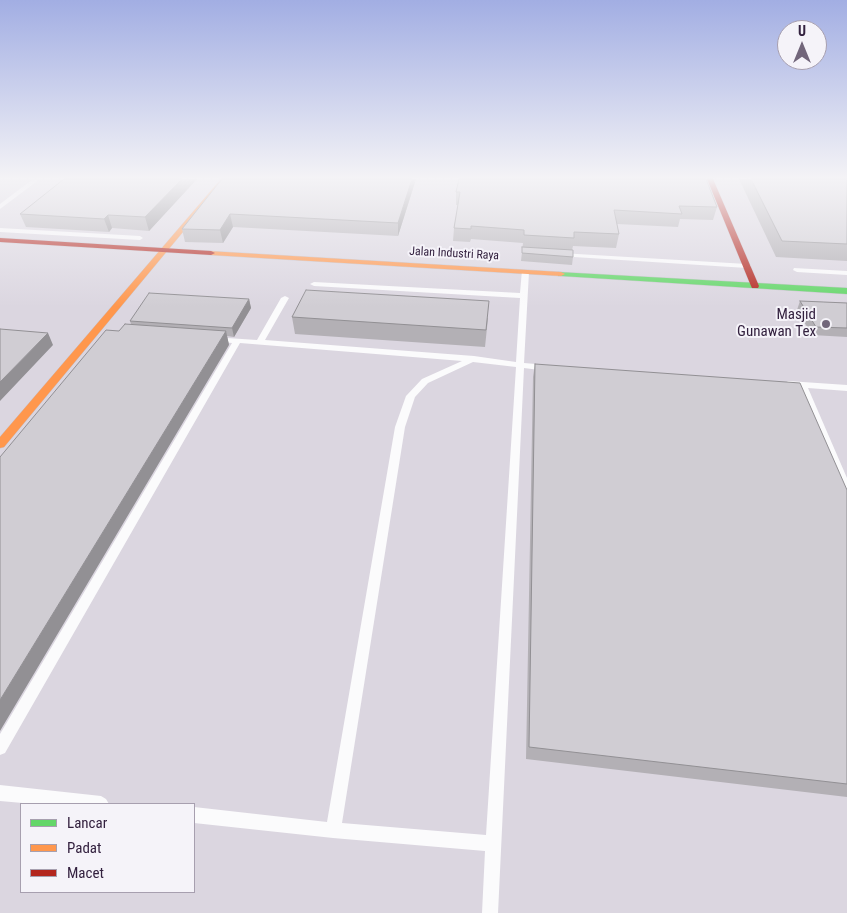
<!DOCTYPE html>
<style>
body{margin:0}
#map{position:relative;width:847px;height:913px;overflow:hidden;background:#e7e5ea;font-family:"Roboto Condensed",sans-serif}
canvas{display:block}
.legend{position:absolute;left:20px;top:803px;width:175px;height:90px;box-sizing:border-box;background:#f5f3f9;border:1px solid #a79faf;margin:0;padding:6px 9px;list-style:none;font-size:15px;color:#33213f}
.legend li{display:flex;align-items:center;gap:10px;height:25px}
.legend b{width:25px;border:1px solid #a79faf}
.north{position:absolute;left:777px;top:20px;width:50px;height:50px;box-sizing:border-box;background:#f5f3f9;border:1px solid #a79faf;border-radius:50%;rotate:0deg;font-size:14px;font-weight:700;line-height:20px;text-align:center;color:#33213f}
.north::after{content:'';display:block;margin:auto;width:18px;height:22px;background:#72667b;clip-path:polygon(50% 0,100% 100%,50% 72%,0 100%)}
</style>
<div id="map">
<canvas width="847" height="913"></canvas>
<ul class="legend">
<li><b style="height:6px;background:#63d668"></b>Lancar</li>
<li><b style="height:6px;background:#ff974d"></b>Padat</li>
<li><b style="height:6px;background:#b3261e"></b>Macet</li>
</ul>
<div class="north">U</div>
</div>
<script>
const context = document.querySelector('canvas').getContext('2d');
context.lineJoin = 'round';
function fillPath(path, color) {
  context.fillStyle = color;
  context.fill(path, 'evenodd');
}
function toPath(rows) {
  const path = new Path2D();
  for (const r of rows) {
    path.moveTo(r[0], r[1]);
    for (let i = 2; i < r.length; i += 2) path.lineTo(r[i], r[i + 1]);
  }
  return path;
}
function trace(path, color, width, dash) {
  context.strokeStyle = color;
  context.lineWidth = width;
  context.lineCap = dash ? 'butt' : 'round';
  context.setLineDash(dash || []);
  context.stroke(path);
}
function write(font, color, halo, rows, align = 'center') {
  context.font = font + ' "Roboto Condensed",sans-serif';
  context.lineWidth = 4;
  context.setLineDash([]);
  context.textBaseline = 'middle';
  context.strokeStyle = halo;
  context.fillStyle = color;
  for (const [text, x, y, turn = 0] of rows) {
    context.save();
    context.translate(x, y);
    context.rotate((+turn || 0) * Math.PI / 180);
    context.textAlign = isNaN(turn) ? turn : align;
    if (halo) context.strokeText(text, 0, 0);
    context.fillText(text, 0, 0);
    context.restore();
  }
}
const built = toPath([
 [0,179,847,179,847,913,0,913],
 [21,804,194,804,194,892,21,892]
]);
const lane = toPath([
 [33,179,40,179,0,209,0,204,33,179],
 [0,228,140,236,143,238,140,240,0,232,0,228],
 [560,253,747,264,751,266,747,268,558,256,557,255,560,253],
 [794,268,847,271,847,275,797,272,793,270,794,268],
 [522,270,529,272,524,363,547,365,551,368,547,371,524,368,498,913,482,913,485,851,333,838,194,823,194,807,327,822,395,427,406,396,422,379,462,361,240,343,5,753,0,755,0,734,232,343,212,341,212,337,257,340,281,298,285,296,289,298,265,340,474,356,516,362,520,298,314,286,310,284,314,282,520,293,522,270],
 [473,362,516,367,486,835,342,823,405,427,415,397,428,383,473,362],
 [788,381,847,385,847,391,808,388,847,478,847,494,843,493,842,490,799,387,785,386,784,384,788,381],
 [0,785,101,796,106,799,109,804,34,804,0,801,0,785]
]);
const fast = toPath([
 [558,272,847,288,847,294,561,276,558,276,558,272]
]);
const slow = toPath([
 [221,179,227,179,4,447,0,448,0,437,221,179],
 [208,251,561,272,565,274,561,276,211,255,207,253,208,251]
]);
const jam = toPath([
 [707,179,713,179,759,286,758,288,752,288,751,286,707,179],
 [0,238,211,251,215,253,211,255,0,242,0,238]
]);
const wall = toPath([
 [197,179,149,231,112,228,109,232,26,227,20,214],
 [222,179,416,179,398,236,233,227,223,243,185,242,182,229],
 [739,179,847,179,847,261,776,257],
 [456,192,717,207,713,220,680,219,678,227,617,224,619,234,616,248,573,246,572,250,573,257,572,265,521,261,523,243,471,239,470,242,453,241,454,228,458,205,456,205],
 [249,299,251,308,234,337,227,336,229,345,131,324,130,321],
 [800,301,847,303,847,337,812,335,797,310],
 [292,317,488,318,485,347,295,334],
 [535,364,847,490,847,797,526,759,533,377]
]);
const shadedWall = toPath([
 [182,179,197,179,149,231,145,217],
 [412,179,416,179,398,236,398,223],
 [230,214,233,227,223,243,220,230],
 [108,215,112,228,109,232,104,219],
 [249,299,251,308,234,337,232,328],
 [226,331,229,345,0,731,0,700],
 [48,333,53,345,0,401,0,382]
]);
const building = toPath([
 [64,179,182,179,145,217,108,215,104,219,20,214,64,179],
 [222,179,412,179,398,223,230,214,220,230,182,229,222,179],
 [459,179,706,179,717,207,679,206,682,214,614,210,619,234,574,232,574,238,524,235,524,230,471,226,471,229,454,228,460,192,456,192,459,179],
 [751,179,847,179,847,244,782,241,751,179],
 [522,247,573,250,573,257,522,253,522,247],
 [306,290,489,301,486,330,292,317,306,290],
 [149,293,249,299,232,328,130,321,149,293],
 [800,301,847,303,847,328,816,327,800,301],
 [125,324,226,331,0,700,0,457,106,330,119,331,125,324],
 [0,329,48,333,0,382,0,329],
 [535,364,800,383,847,490,847,784,529,747,535,364]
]);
const markers = [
 [826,324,5,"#72667b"]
];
const farStreetnames = [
 ["Jalan Industri Raya",454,254,3]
];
const poiNames = [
 ["Masjid",816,315],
 ["Gunawan Tex",816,332]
];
fillPath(built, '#dbd6e0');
trace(fast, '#c5c1ca', 1);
trace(slow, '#c5c1ca', 1);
trace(jam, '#c5c1ca', 1);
fillPath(lane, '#fbfbfc');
fillPath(fast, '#63d668');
fillPath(slow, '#ff974d');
fillPath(jam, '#b3261e');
fillPath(wall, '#b3b0b5');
fillPath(shadedWall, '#929094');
fillPath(building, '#d0cdd3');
trace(building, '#929094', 1);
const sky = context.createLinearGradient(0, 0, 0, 307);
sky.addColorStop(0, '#a2aee3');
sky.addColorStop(0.58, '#f4f3f6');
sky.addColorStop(1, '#f4f3f600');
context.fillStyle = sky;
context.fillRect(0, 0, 847, 307);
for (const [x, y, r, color] of markers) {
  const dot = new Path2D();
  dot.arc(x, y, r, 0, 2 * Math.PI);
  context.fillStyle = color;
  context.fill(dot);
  trace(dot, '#f5f3f9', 2);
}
write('12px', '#33213f', '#f5f3f9', farStreetnames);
write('15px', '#33213f', '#f5f3f9', poiNames, 'right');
</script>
